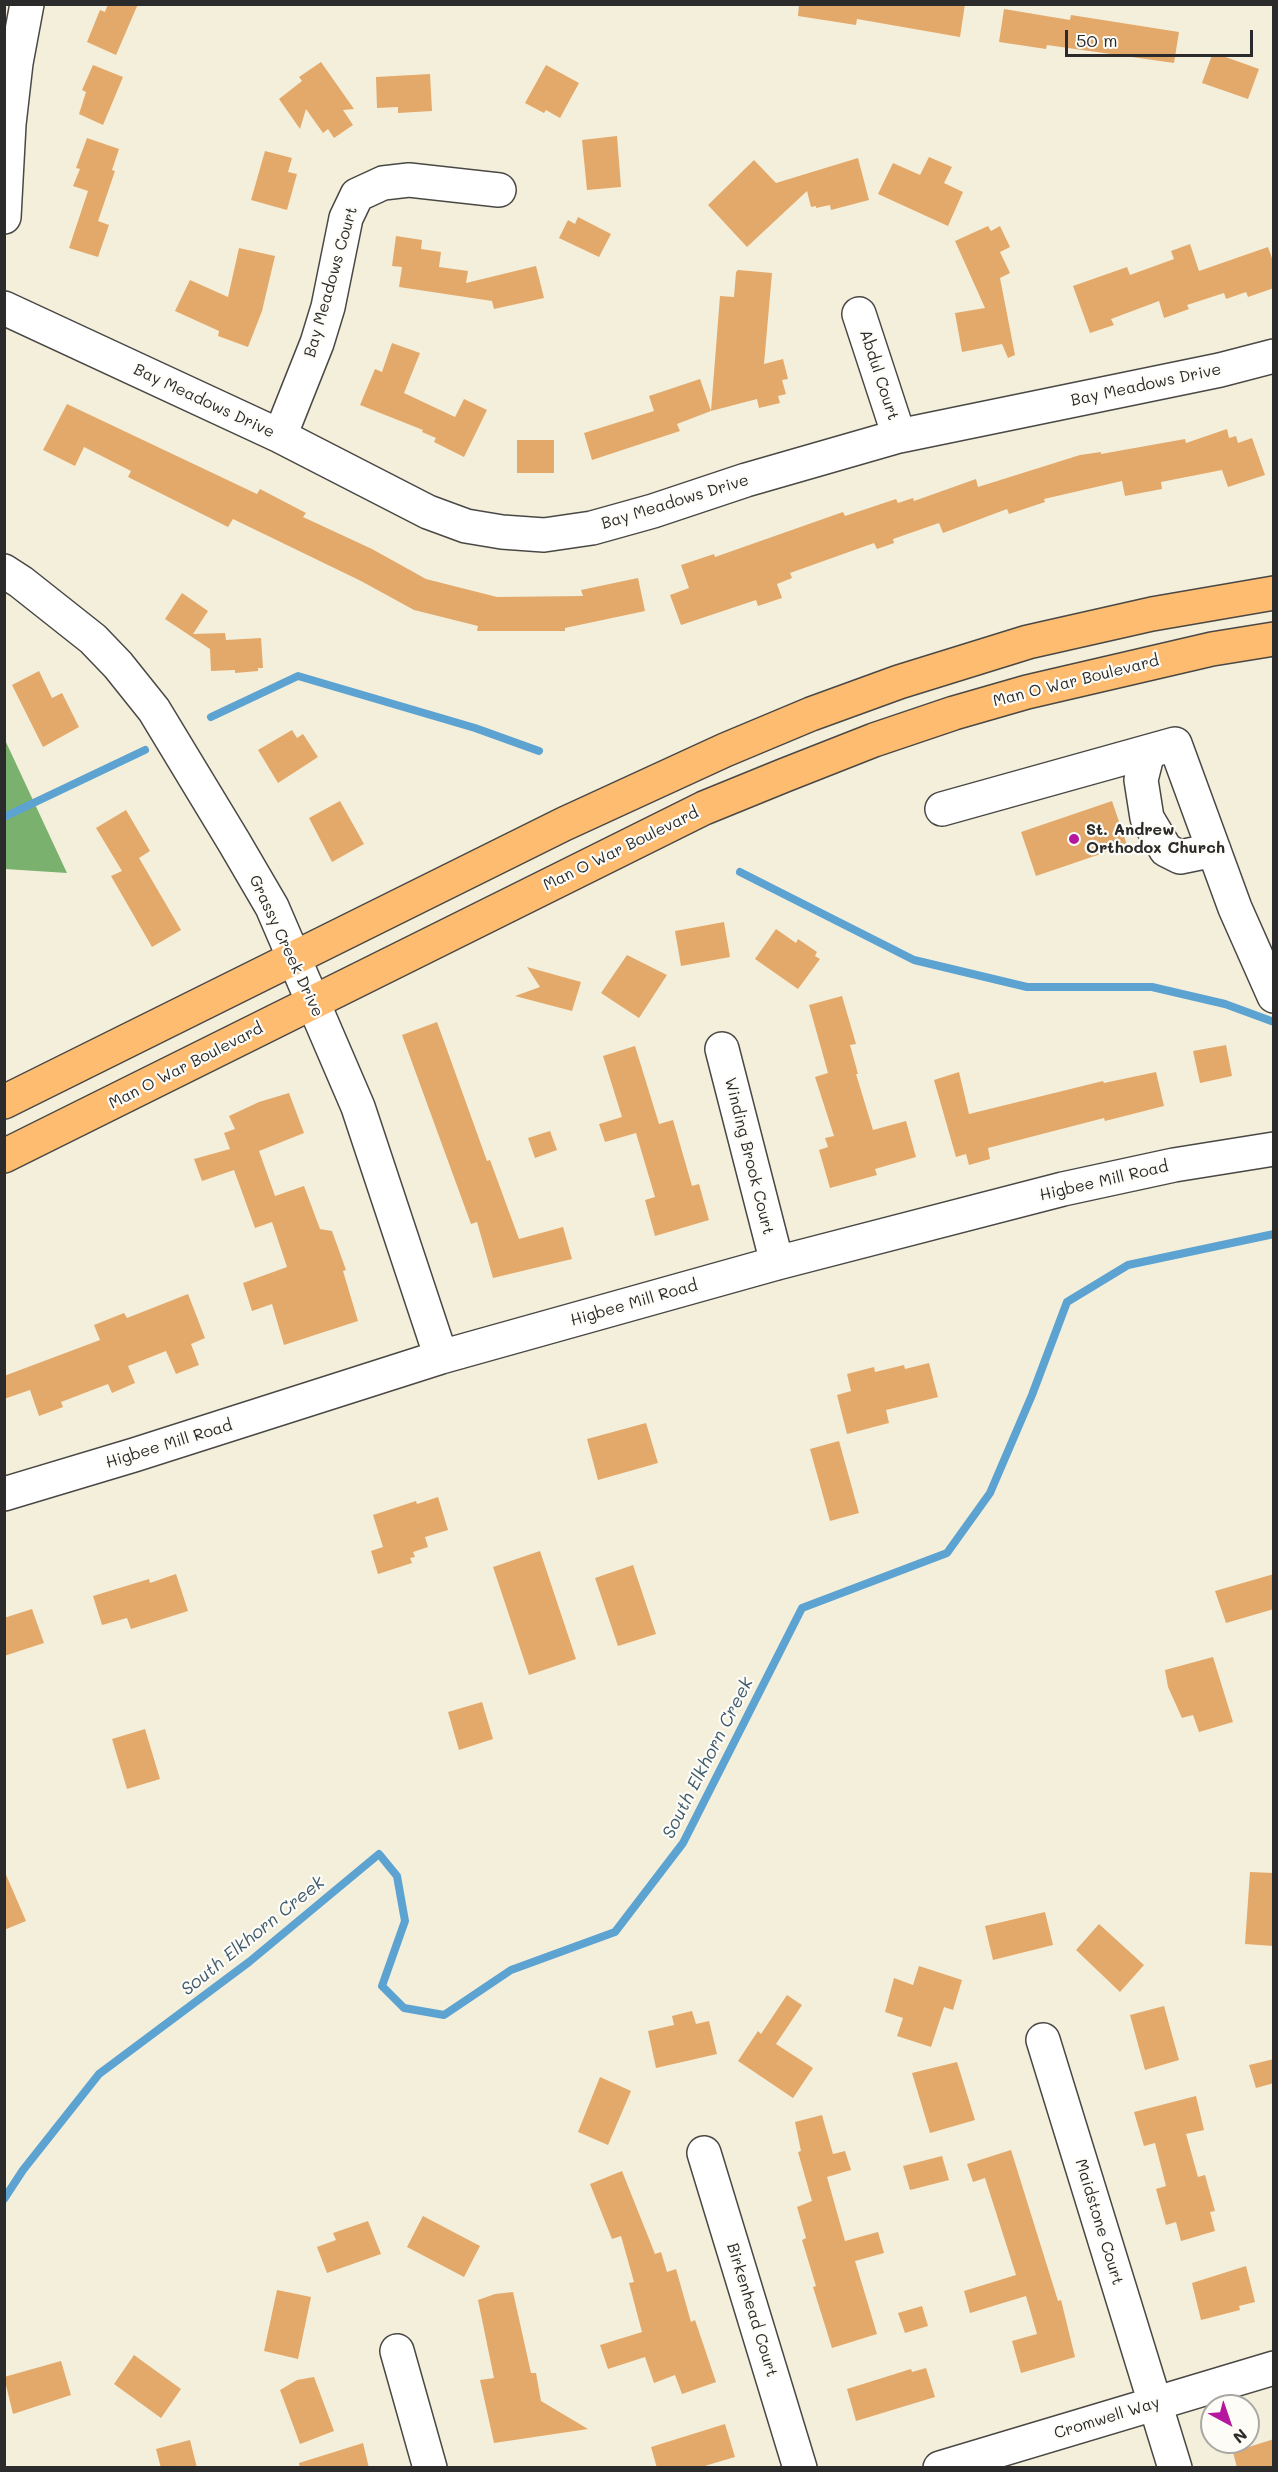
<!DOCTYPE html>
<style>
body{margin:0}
#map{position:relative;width:1278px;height:2472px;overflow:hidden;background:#f4efdb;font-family:Mali,sans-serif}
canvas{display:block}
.frame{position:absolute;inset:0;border:6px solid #2b2b2b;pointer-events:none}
.north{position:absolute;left:1200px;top:2394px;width:60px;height:60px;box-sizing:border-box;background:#fdfcf7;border:2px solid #a9a8a5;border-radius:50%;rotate:140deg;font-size:16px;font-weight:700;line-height:24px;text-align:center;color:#2b2b2b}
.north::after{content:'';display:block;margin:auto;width:21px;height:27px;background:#b5179e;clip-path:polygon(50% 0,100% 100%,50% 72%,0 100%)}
.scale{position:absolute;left:1065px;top:30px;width:188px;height:27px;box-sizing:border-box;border:3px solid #2b2b2b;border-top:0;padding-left:8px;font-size:18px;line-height:21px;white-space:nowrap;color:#2b2b2b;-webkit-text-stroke:4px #fdfcf7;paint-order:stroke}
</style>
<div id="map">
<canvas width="1278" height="2472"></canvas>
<div class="frame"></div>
<div class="north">N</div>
<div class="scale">50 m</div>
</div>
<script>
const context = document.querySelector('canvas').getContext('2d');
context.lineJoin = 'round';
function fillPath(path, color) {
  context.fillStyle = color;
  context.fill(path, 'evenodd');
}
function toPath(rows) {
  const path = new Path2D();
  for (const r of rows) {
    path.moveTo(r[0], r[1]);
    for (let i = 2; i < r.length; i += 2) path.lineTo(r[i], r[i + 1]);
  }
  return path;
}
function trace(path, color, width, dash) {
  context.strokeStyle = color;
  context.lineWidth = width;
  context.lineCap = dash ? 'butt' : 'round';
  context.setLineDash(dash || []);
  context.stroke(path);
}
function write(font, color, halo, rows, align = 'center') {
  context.font = font + ' Mali,sans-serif';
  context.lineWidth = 4.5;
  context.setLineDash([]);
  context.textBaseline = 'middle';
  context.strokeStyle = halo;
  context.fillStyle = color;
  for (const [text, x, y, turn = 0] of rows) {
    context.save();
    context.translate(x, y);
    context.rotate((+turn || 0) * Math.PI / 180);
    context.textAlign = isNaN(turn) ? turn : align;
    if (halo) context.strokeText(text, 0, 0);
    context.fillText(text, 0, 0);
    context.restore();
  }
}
const forest = toPath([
 [5,740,67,873,5,869]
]);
const stream = toPath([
 [211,717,298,676,475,728,539,751],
 [4,817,145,750],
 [740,872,914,960,1027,987,1152,987,1225,1004,1274,1022],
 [4,2199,23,2170,99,2074,249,1962,379,1854,397,1876,405,1921,382,1986,404,2008,444,2015,511,1970,615,1932,683,1843,802,1608,947,1553,990,1493,1032,1395,1067,1302,1128,1265,1274,1234]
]);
const building = toPath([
 [108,4,138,4,116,55,87,42,100,10,105,12],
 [799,4,965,4,960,37,857,19,856,25,798,16],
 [1004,9,1070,20,1071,15,1179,32,1174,63,1047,45,1046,49,999,42],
 [1212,55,1220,55,1259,69,1248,99,1202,83],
 [321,62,354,109,343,110,353,125,334,138,328,129,323,133,306,109,300,129,279,99,302,81,299,77],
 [93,65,123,77,103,125,79,114,86,92,82,90],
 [546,65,579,83,560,118,546,110,544,113,525,103],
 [430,74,432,111,398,113,398,107,377,108,376,77],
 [617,136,621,187,587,190,582,140],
 [87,138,119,149,112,170,115,171,98,221,109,225,98,257,69,248,88,191,73,186,80,169,76,168],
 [265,151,292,158,288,172,297,174,287,210,251,200],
 [929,157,952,167,944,183,963,192,948,226,878,194,893,163,920,175],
 [858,158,869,200,831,210,830,205,816,208,816,206,811,207,807,191,747,247,708,205,754,160,776,183],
 [578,217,611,234,599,257,559,238,568,220,575,224],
 [988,226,991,231,1000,226,1010,247,1000,252,1010,273,1000,278,1015,355,1008,358,1002,344,962,352,955,313,985,308,955,241],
 [396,236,422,240,421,249,441,252,439,267,468,271,466,283,536,266,544,298,494,309,492,301,399,287,402,267,392,266],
 [1190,244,1199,271,1268,247,1274,264,1274,288,1248,297,1246,292,1226,299,1224,293,1187,305,1189,309,1164,318,1159,301,1111,319,1114,325,1090,333,1073,286,1127,267,1130,275,1174,259,1171,251],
 [239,248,275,256,262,311,248,347,218,336,219,331,175,311,190,280,228,297],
 [738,270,772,273,764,364,783,359,788,379,782,380,786,394,778,396,780,403,759,408,757,399,711,411,720,296,734,297,736,272],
 [392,343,420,353,404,393,455,417,464,399,487,410,464,457,434,442,436,438,422,432,423,430,360,405,375,369,382,372],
 [700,379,711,411,677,424,680,431,592,460,584,433,654,411,649,396],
 [67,404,257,494,260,489,306,513,303,517,372,549,426,579,497,597,583,596,581,590,638,578,645,611,565,628,565,631,477,631,478,626,414,610,361,581,233,519,228,527,128,477,131,471,84,447,75,466,43,450],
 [1227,429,1229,438,1236,436,1238,443,1252,438,1265,475,1228,487,1222,470,1161,482,1162,489,1125,496,1122,481,1044,499,1045,502,1009,514,1007,509,943,533,939,523,893,539,894,543,877,549,874,543,790,573,792,578,777,584,782,598,758,606,756,600,681,625,670,595,689,588,681,565,714,554,715,557,843,512,845,516,896,499,898,503,913,498,914,501,976,479,978,487,1080,455,1101,452,1101,454,1185,439,1186,443],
 [517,440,554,440,554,473,517,473],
 [182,593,208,611,193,634,225,633,226,640,261,638,263,668,258,668,258,671,235,673,235,670,211,671,210,649,165,619],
 [39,671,52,698,62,693,79,727,43,747,12,685],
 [292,730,297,738,303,734,318,757,278,783,258,750],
 [340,801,364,844,332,862,309,818],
 [1112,801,1127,845,1036,876,1021,832],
 [126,810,150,851,139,858,181,930,152,947,111,876,122,871,96,828],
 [724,922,730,957,681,966,675,931],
 [776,929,796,943,798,939,817,952,815,956,820,959,798,989,755,959],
 [627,955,667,975,639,1018,601,993],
 [527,967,581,982,572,1011,515,996,540,987],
 [842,996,856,1044,850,1045,858,1074,856,1074,873,1130,906,1121,916,1157,875,1169,877,1175,830,1188,819,1150,828,1147,825,1138,834,1136,815,1077,828,1073,809,1005],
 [437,1022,487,1161,490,1160,519,1239,563,1227,572,1259,493,1278,477,1222,471,1224,402,1035],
 [1226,1045,1232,1076,1200,1083,1193,1051],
 [635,1046,659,1124,673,1120,692,1186,699,1184,709,1220,655,1236,645,1200,655,1197,636,1133,605,1142,599,1124,622,1117,603,1056],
 [959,1072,969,1114,1103,1081,1104,1083,1156,1072,1164,1106,1105,1121,1104,1118,988,1148,990,1159,969,1165,966,1154,956,1157,934,1080],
 [289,1093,304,1133,259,1151,275,1196,304,1186,320,1229,332,1231,346,1270,343,1271,358,1321,284,1345,272,1304,252,1311,243,1283,287,1267,272,1222,255,1228,234,1170,202,1181,194,1159,230,1149,224,1133,235,1129,229,1116,259,1102],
 [550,1131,557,1150,535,1158,528,1138],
 [188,1294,205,1338,191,1344,199,1365,176,1374,166,1351,128,1366,135,1383,112,1393,108,1384,61,1402,63,1407,39,1416,30,1390,4,1399,4,1376,100,1340,94,1325,124,1313,127,1318],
 [929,1363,938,1397,886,1410,889,1423,847,1434,837,1395,851,1391,847,1374,874,1367,875,1372,904,1365,905,1369],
 [646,1423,658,1463,598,1480,587,1439],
 [839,1441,859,1513,830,1521,810,1449],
 [438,1497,448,1530,425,1537,428,1547,413,1552,415,1557,410,1558,412,1563,378,1574,371,1551,383,1547,373,1515,416,1501,417,1504],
 [540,1551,576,1659,529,1675,493,1567],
 [633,1565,656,1634,618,1646,595,1578],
 [176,1574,188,1611,131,1629,127,1618,102,1625,93,1596,149,1579,150,1583],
 [1274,1574,1274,1609,1226,1623,1215,1591],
 [32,1609,44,1643,4,1656,4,1618],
 [1213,1657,1233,1722,1199,1732,1193,1715,1182,1718,1168,1687,1165,1670],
 [482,1702,493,1739,459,1750,448,1712],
 [145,1729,160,1779,127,1789,112,1739],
 [4,1870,26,1921,4,1930],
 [1250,1872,1274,1873,1274,1946,1245,1944],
 [1045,1912,1053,1945,993,1960,985,1926],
 [1099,1924,1144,1965,1120,1992,1076,1950],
 [919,1966,962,1980,953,2010,944,2007,931,2047,897,2036,903,2018,885,2012,894,1978,913,1985],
 [787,1995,802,2005,776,2044,813,2068,793,2098,738,2061,758,2031,761,2034],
 [1164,2006,1179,2060,1145,2070,1130,2015],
 [692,2011,696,2024,709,2021,717,2054,656,2068,648,2031,674,2025,672,2016],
 [1274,2059,1274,2083,1256,2088,1249,2065],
 [957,2062,975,2120,930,2133,912,2073],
 [600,2077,631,2091,608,2145,578,2132],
 [1196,2096,1204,2130,1186,2134,1198,2177,1205,2175,1215,2211,1210,2212,1215,2231,1181,2241,1176,2222,1166,2225,1156,2189,1166,2186,1155,2143,1144,2146,1134,2112],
 [822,2115,833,2154,845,2151,851,2170,827,2177,845,2241,878,2232,884,2253,855,2261,877,2334,832,2348,813,2287,816,2286,802,2240,806,2238,797,2207,812,2201,798,2152,801,2151,795,2122],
 [1011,2150,1058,2301,1061,2300,1075,2357,1021,2373,1012,2341,1037,2334,1026,2296,970,2313,964,2291,1016,2275,985,2178,973,2182,967,2164],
 [942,2156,949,2180,910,2190,903,2166],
 [622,2171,655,2254,661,2252,667,2272,676,2269,691,2322,695,2320,716,2382,682,2394,675,2375,654,2383,645,2357,608,2369,600,2345,642,2332,629,2283,634,2282,621,2236,612,2239,590,2184],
 [423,2216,480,2246,464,2277,407,2247],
 [368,2221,381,2254,327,2273,317,2247,336,2240,333,2233],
 [1246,2266,1255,2302,1239,2306,1240,2310,1201,2320,1192,2283],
 [277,2290,311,2297,298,2359,264,2351],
 [513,2292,531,2373,536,2373,541,2401,588,2429,494,2443,480,2380,494,2378,478,2300,495,2294],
 [922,2306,928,2326,905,2333,898,2313],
 [134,2355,181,2389,161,2418,114,2384],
 [61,2361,71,2395,13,2414,4,2377],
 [926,2368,935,2397,856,2421,847,2389,911,2369,912,2372],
 [314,2377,334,2431,300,2444,280,2390,297,2380],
 [725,2424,735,2457,698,2468,657,2468,651,2447],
 [1274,2439,1274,2468,1237,2468,1233,2452],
 [190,2440,197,2468,161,2468,156,2449],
 [363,2443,369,2468,300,2468,299,2463]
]);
const minor = toPath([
 [4,217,9,124,16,63,27,4],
 [4,308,280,436,428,512,466,526,502,532,544,535,592,528,653,511,746,480,899,436,1220,370,1274,356],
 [859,314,899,436],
 [280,436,317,343,328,307,346,218,357,195,383,183,409,180,499,190],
 [4,571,21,582,93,639,118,665,154,710,234,842,272,907,358,1107,441,1357],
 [1148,752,1141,780,1147,818,1166,850,1180,857,1214,850],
 [942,809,1175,744,1235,908,1274,996],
 [722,1049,777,1263],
 [4,1494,134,1455,441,1357,777,1263,1063,1189,1174,1165,1274,1149],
 [1043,2040,1175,2468],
 [704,2153,800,2468],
 [397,2351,430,2468],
 [940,2468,1274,2368]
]);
const major = toPath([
 [4,1102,564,824,725,750,811,714,899,682,1028,642,1152,614,1274,593],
 [4,1156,704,808,785,775,874,740,954,713,1027,692,1212,649,1274,639]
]);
const markers = [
 [1074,839,6,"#b5179e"]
];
const streetNames = [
 ["Bay Meadows Court",331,282,-74],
 ["Abdul Court",879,375,72],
 ["Bay Meadows Drive",1146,385,-12],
 ["Bay Meadows Drive",204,401,25],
 ["Bay Meadows Drive",675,502,-17],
 ["Man O War Boulevard",1076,681,-14],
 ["Man O War Boulevard",621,849,-26],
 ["Grassy Creek Drive",286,946,65],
 ["Man O War Boulevard",186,1066,-27],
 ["Winding Brook Court",749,1156,76],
 ["Higbee Mill Road",1104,1181,-13],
 ["Higbee Mill Road",634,1303,-16],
 ["Higbee Mill Road",169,1444,-17],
 ["Maidstone Court",1099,2222,73],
 ["Birkenhead Court",752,2310,73],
 ["Cromwell Way",1107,2418,-17]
];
const poiNames = [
 ["St. Andrew",1086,830],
 ["Orthodox Church",1086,848]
];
const waterNames = [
 ["South Elkhorn Creek",708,1758,-63],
 ["South Elkhorn Creek",253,1936,-39]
];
fillPath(forest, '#7ab16e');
trace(stream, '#5ca3d2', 8);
fillPath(building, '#e3a96a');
trace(minor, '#494845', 36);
trace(major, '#494845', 36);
trace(minor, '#fff', 33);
trace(major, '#febc70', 33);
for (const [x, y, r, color] of markers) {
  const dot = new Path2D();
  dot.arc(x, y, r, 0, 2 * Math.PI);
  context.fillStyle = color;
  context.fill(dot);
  trace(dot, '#fdfcf7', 2);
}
write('16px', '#2b2b2b', '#fdfcf7', streetNames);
write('bold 16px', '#2b2b2b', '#fdfcf7', poiNames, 'left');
write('italic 18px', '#3f5b6e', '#fdfcf7', waterNames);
</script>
